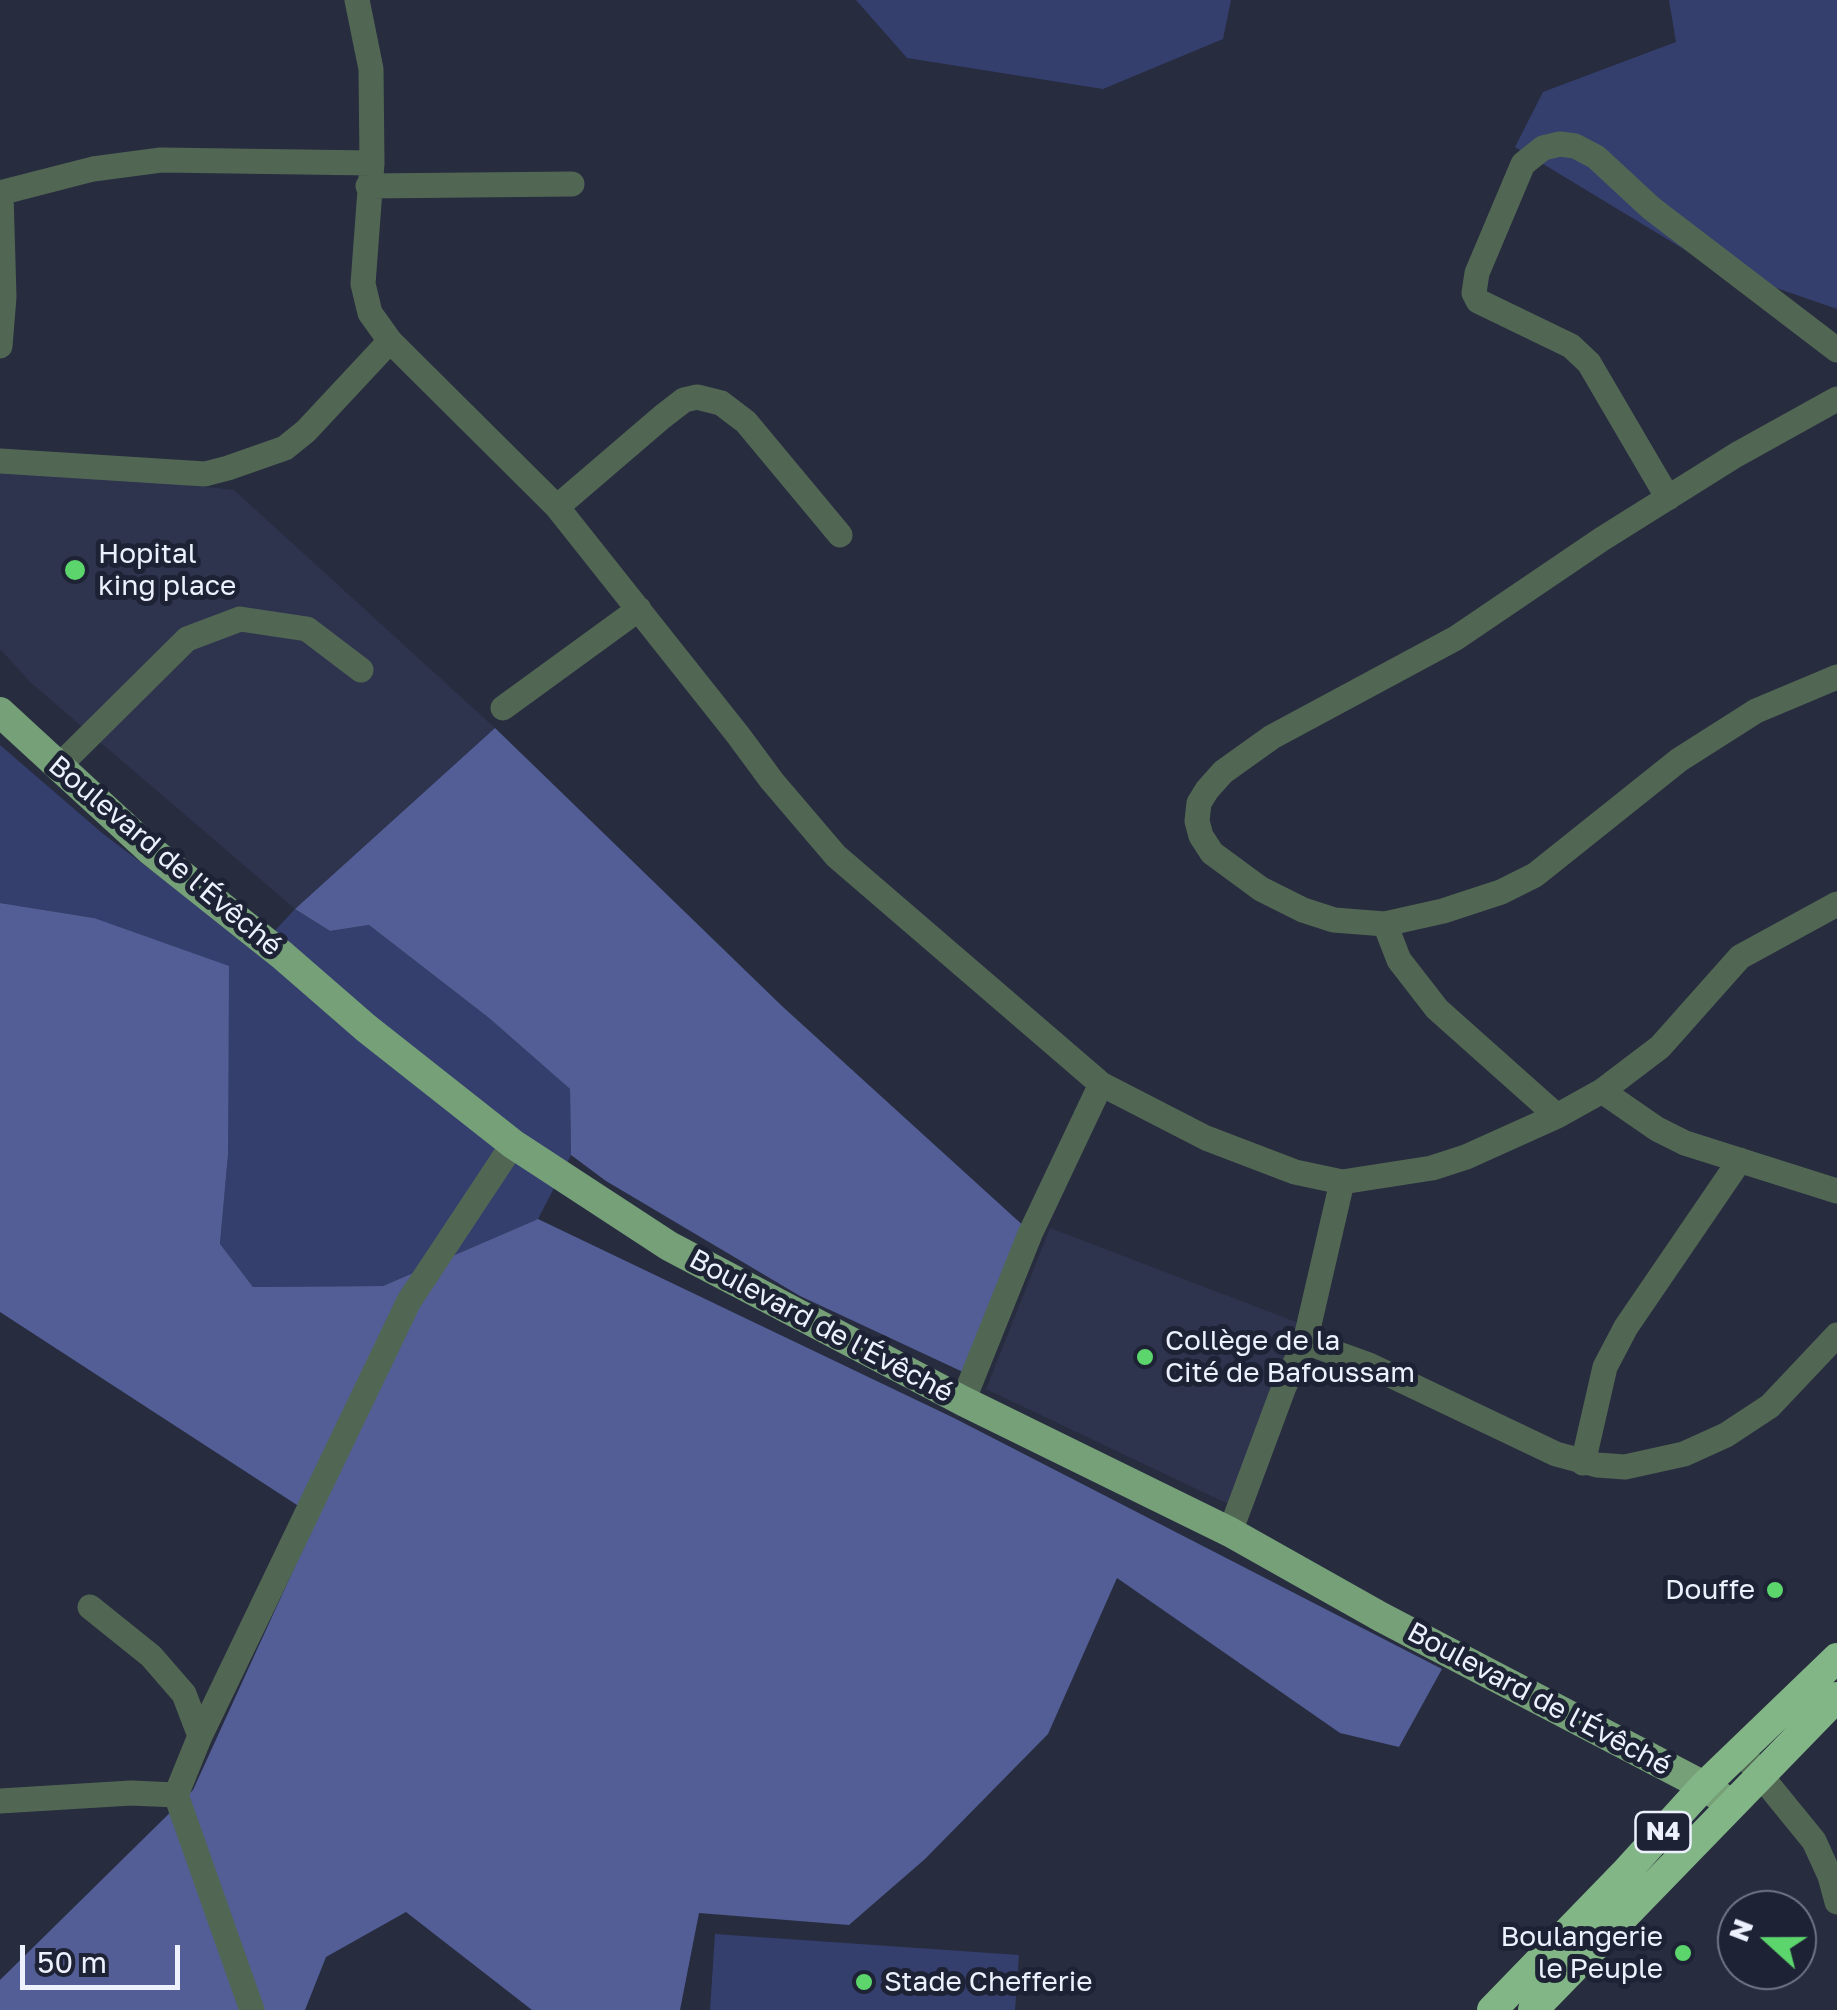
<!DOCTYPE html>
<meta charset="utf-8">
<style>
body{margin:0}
#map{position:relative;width:1837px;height:2010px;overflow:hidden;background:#272c3f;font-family:"Golos Text",sans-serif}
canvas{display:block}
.north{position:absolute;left:1717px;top:1890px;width:100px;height:100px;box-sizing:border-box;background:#1e2235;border:2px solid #717585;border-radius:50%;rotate:291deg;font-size:28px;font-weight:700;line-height:40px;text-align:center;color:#edf1fe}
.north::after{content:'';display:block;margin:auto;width:35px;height:45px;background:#5cd56d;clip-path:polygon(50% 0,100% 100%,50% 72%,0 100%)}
.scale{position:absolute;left:20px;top:1945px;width:160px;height:45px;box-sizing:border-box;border:5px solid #edf1fe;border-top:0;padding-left:12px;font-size:30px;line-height:35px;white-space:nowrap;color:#edf1fe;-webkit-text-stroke:8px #1e2235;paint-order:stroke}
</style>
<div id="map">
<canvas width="1837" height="2010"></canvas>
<div class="north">N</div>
<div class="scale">50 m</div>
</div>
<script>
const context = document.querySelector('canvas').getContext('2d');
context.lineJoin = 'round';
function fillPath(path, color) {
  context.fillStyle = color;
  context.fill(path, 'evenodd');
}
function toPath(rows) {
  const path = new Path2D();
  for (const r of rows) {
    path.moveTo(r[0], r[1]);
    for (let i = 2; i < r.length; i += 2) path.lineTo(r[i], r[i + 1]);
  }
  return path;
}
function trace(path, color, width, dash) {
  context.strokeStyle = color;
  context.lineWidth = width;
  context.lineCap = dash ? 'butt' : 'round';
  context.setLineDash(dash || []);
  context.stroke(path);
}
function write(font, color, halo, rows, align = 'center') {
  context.font = font + ' "Golos Text",sans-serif';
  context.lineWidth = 10;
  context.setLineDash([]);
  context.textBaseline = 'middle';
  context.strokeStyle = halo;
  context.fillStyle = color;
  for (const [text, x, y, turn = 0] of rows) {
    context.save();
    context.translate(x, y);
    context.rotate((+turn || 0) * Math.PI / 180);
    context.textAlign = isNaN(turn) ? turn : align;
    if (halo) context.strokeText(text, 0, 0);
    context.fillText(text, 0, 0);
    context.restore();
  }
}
const built = toPath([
 [0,466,234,490,495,728,295,909,31,683,0,649],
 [1050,1228,1304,1325,1230,1505,986,1389]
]);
const green = toPath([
 [856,0,1231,0,1223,39,1103,89,907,58],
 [1669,0,1837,0,1837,309,1710,265,1515,147,1543,92,1676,42],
 [0,745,102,833,257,950,295,909,330,931,369,925,489,1018,570,1089,571,1155,538,1219,383,1286,253,1287,220,1245,228,1155,94,918,0,903],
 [715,1934,1019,1955,1015,2010,710,2010]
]);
const forest = toPath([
 [495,728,783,1007,1027,1229,963,1372,800,1296,606,1181,571,1155,570,1089,489,1018,369,925,330,931,295,909],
 [0,903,94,918,229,966,228,1155,220,1244,253,1287,383,1286,538,1219,954,1418,1442,1669,1399,1747,1340,1733,1117,1578,1048,1734,925,1859,849,1925,699,1913,680,2010,532,2010,406,1912,326,1957,305,2010,0,2010,0,1980,193,1790,317,1518,0,1312]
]);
const minor = toPath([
 [357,0,371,69,372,163,363,284,370,313,390,341,557,507,738,735,772,781,836,856,1101,1084,1206,1138,1295,1172,1342,1182,1432,1168,1466,1157,1557,1116,1602,1091,1660,1047,1740,957,1837,904],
 [368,186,572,184],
 [0,193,93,169,161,160,372,163],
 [0,346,4,297,1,193],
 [1837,399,1736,455,1602,539,1456,638,1272,737,1223,772,1207,790,1199,803,1197,821,1201,836,1212,853,1261,889,1303,910,1334,920,1385,924,1443,911,1501,892,1535,875,1679,760,1756,711,1837,677],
 [0,461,205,474,228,468,285,448,306,431,390,341],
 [1668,498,1589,363,1571,346,1478,301,1474,293,1477,273,1523,164,1543,148,1560,144,1575,146,1596,157,1651,208,1837,350],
 [557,507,662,417,684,400,697,397,721,403,746,422,840,535],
 [503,708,639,609],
 [58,767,187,639,240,619,307,629,361,670],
 [1385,924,1399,960,1437,1009,1557,1116],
 [1602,1091,1657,1129,1685,1143,1837,1191],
 [1305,1342,1369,1365,1556,1454,1597,1465,1625,1467,1684,1454,1726,1435,1770,1406,1837,1335],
 [963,1401,1030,1234,1101,1084],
 [1583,1463,1605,1367,1626,1327,1740,1160],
 [1230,1532,1284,1387,1305,1342,1342,1182],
 [90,1607,151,1656,184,1694,200,1736,176,1795,252,2010],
 [200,1736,409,1301,513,1144],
 [1748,1760,1814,1841,1830,1876,1837,1902],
 [0,1801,131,1793,176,1795]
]);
const major = toPath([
 [0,712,150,850,282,955,366,1028,513,1144,669,1246,963,1401,1230,1532,1381,1617,1704,1786,1731,1804]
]);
const highway = toPath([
 [1492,2010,1624,1874,1704,1786,1837,1658],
 [1533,2010,1837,1697]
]);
const markers = [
 [75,570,12,"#5cd56d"],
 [1145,1357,10,"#5cd56d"],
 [1775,1590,10,"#5cd56d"],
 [1683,1953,10,"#5cd56d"],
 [864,1982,10,"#5cd56d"]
];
const shields = [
 [1663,1832,55]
];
const shieldNames = [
 ["N4",1663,1832]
];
const poiNames = [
 ["Hopital",98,554],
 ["king place",98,586],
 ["Collège de la",1165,1341],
 ["Cité de Bafoussam",1165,1373],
 ["Douffe",1755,1590,"right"],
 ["Boulangerie",1663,1937,"right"],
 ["le Peuple",1663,1969,"right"],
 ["Stade Chefferie",884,1982]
];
const streetNames = [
 ["Boulevard de l'Évêché",165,856,40],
 ["Boulevard de l'Évêché",821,1326,28],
 ["Boulevard de l'Évêché",1539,1699,28]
];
fillPath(built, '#2e344e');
fillPath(green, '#353f6d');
fillPath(forest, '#525e95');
trace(minor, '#526753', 25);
trace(major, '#75a078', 30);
trace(highway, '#83b686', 30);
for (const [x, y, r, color] of markers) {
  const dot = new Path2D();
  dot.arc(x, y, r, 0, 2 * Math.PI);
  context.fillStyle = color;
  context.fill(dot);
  trace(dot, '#1e2235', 4);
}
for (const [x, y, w] of shields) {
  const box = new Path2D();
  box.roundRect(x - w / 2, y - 20, w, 40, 8);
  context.fillStyle = '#1e2235';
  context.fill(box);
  trace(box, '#edf1fe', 2.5);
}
write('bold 25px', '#edf1fe', null, shieldNames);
write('28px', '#edf1fe', '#1e2235', poiNames, 'left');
write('28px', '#edf1fe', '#1e2235', streetNames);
</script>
